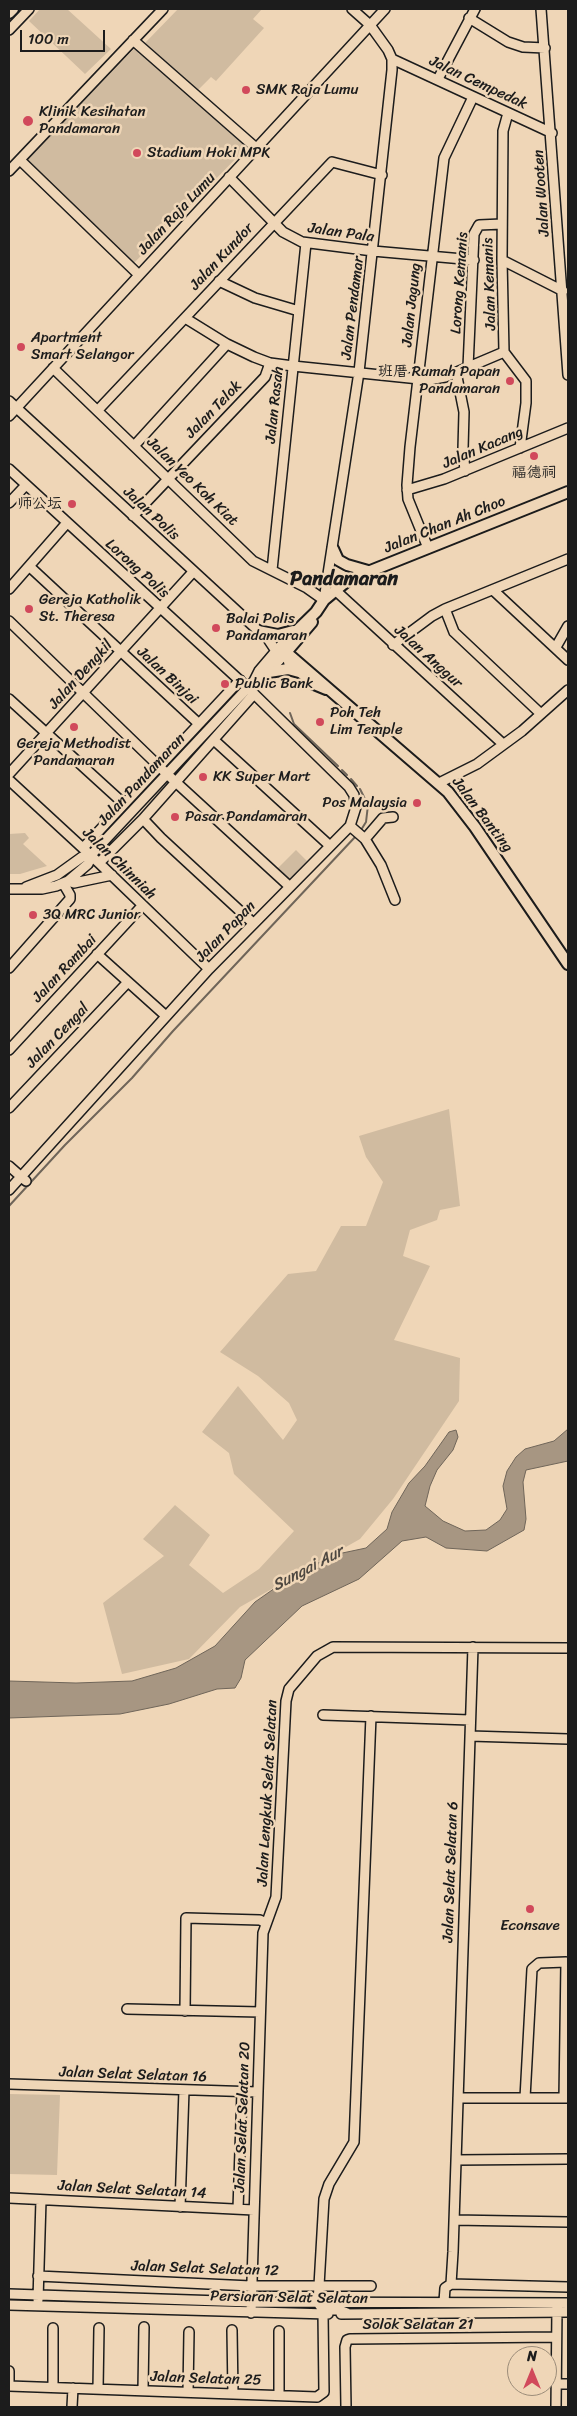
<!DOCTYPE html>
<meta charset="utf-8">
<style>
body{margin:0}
#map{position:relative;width:577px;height:2416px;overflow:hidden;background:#efd6b7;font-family:Sriracha,sans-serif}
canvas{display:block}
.frame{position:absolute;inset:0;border:10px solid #1c1c1c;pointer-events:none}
.north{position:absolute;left:507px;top:2346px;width:50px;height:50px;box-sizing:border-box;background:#efd6b7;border:1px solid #9b8c79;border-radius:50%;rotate:0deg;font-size:14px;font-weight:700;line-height:20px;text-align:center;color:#1c1c1c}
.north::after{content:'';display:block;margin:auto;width:18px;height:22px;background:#d1495b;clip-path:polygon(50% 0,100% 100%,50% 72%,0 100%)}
.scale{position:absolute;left:20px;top:30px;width:85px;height:22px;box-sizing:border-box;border:2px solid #1c1c1c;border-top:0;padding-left:6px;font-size:15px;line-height:18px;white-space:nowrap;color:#1c1c1c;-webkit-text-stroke:4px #efd6b7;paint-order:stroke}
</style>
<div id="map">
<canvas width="577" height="2416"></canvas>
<div class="frame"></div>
<div class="north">N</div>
<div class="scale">100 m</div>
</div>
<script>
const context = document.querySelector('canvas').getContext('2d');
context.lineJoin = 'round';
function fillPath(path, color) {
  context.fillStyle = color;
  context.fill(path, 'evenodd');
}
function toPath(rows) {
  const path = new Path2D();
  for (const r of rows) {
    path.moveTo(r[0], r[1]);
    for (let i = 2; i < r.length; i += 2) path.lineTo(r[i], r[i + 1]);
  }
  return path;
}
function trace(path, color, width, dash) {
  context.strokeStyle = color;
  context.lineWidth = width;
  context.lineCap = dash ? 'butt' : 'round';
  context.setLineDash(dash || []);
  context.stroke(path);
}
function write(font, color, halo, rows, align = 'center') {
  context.font = font + ' Sriracha,"LXGW WenKai TC",sans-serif';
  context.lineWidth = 5;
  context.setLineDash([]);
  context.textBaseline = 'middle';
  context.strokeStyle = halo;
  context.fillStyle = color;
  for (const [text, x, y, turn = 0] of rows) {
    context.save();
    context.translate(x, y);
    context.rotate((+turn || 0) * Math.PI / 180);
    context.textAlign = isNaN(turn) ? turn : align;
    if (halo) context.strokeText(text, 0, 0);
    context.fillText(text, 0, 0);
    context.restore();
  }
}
const green = toPath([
 [40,9,67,9,111,49,85,74,29,21],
 [178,9,262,9,253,19,264,28,216,81,211,77,198,90,145,43],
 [135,48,247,147,133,264,27,160],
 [25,833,29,838,23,844,47,866,20,874,9,874,9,834],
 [296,850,307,861,289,880,277,869],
 [449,1109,460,1206,440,1210,437,1220,410,1230,403,1256,430,1266,394,1340,460,1358,459,1401,393,1499,360,1539,240,1607,189,1659,122,1674,103,1603,164,1556,143,1539,175,1505,210,1535,189,1565,223,1593,259,1569,294,1531,234,1474,229,1453,202,1432,238,1386,283,1440,297,1420,289,1403,258,1376,220,1352,288,1274,316,1271,341,1226,366,1226,383,1182,366,1157,359,1136],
 [9,2094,60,2095,57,2175,9,2174]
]);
const water = toPath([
 [568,1429,568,1461,526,1470,523,1482,526,1519,524,1530,487,1551,446,1548,426,1537,402,1541,359,1579,302,1606,245,1660,241,1678,235,1688,217,1689,169,1704,120,1714,9,1718,9,1681,76,1683,132,1681,176,1668,215,1646,255,1602,285,1581,333,1555,366,1548,387,1529,392,1512,409,1483,425,1466,449,1432,456,1430,458,1437,453,1450,437,1470,430,1486,425,1506,443,1521,465,1531,486,1530,500,1520,507,1509,503,1486,507,1471,516,1457,525,1449,554,1441,568,1429]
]);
const stream = toPath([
 [290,713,294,724,338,766],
 [342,770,347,775],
 [351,779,357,786],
 [360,789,368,805,366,822,361,830],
 [9,1206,65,1145,132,1078,173,1031,356,836]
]);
const minor = toPath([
 [541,9,568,375],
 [469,18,508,42,523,47,545,48],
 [9,30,29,9],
 [133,40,256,148],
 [392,59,552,133],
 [438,79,475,9],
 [508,113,503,131,502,260,504,352,526,381,526,403,520,448],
 [20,160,139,275],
 [9,171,163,9],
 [229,177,283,232,302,242,373,251,474,260],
 [502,260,563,291],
 [219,281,255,298,299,311],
 [185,318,227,344,254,357,270,363,293,366,429,380,445,377,504,352],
 [468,367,474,234,479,225,502,224],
 [53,368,253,561,307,588,324,600,359,372,392,70,392,59,388,50,370,25,352,9],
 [456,372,464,412,463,449,465,471],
 [9,401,263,635],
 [98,410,332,162,382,175],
 [9,416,385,9],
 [134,446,227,344],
 [9,469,248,688,349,787,354,795,356,807,350,826,209,969,9,1190],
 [407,490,444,479,568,428],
 [9,503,26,485],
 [133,516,265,377,270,363],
 [428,548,408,499,407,485,410,447,444,158,473,97],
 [30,567,198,723],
 [272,570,306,243],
 [9,589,66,524],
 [335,590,503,744],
 [493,590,568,660],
 [445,609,454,632,541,714],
 [9,621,168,775,289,886],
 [393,645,432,616,445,609,568,559],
 [556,647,568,626],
 [254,681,266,675,282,657],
 [9,699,123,803],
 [215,741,329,845],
 [9,774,193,572],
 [9,780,99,863,209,969],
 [439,783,477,764,522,731,568,690],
 [143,819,161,838,253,923],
 [350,826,365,839,381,865,395,900],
 [365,839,383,818,393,817],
 [83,848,240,680],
 [99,863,143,819,254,694],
 [68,881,74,883,112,875],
 [26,887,57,875,82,857,93,853],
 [9,889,42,889,56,886,68,881,88,864,93,853,254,681,259,671,276,651,268,639],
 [97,954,166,1016],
 [9,968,70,899,70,895,63,883],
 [9,1050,142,906],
 [9,1108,128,982],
 [9,1166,26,1181],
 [323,1715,470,1720],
 [470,1736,568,1739],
 [127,2009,260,2012],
 [185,2011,186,1918,260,1920,266,1923],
 [9,2084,257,2092],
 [458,2098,568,2098],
 [525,2098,532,1969,539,1963,566,1962,564,2098],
 [457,2160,568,2159],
 [9,2198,254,2210],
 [180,2207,184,2090],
 [238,2209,242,2092],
 [454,2220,568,2222],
 [38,2276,251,2286,371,2286],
 [451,2284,568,2287],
 [9,2294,251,2302,568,2303],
 [38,2300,41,2200],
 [444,2302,445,2288,451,2284,453,2252,473,1647],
 [9,2305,328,2314],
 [251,2313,263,1933,276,1897,286,1701,289,1689,317,1656,333,1647,568,1648],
 [347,2313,339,2310,323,2310,318,2303,324,2199,329,2184,354,2142,371,1716],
 [341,2314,568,2312],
 [53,2328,53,2387],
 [232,2330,233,2394],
 [279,2331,279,2395],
 [9,2371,9,2386],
 [556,2384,568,2384],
 [9,2386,317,2397,324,2392,323,2314],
 [98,2389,99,2328],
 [143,2390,144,2327],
 [188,2392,189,2332],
 [72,2407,73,2388],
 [346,2407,345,2347,347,2340,350,2339,556,2337],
 [556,2407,557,2308]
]);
const major = toPath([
 [9,13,13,9],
 [333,549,338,560,347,565,368,571],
 [258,631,278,635,293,631],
 [280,647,448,792,475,827,568,964],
 [276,651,316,612,324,600,348,580,568,492],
 [282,657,312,622],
 [289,662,314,684,326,689],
 [269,672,288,669,299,672]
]);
const markers = [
 [246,90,5,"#d1495b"],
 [28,121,6,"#d1495b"],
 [137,153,5,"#d1495b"],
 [21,347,5,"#d1495b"],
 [510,381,5,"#d1495b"],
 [534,456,5,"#d1495b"],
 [72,504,5,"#d1495b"],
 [29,609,5,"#d1495b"],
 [216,628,5,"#d1495b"],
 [225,684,5,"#d1495b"],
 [320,722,5,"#d1495b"],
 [74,727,5,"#d1495b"],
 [203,777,5,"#d1495b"],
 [417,803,5,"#d1495b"],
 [175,817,5,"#d1495b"],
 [33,915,5,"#d1495b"],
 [530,1909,5,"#d1495b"]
];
const streetNames = [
 ["Jalan Cempedak",478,83,25],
 ["Jalan Wooten",542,193,-94],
 ["Jalan Raja Lumu",177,214,-47],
 ["Jalan Pala",341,233,8],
 ["Jalan Kundor",222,257,-47],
 ["Lorong Kemanis",460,283,-86],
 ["Jalan Kemanis",490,284,-92],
 ["Jalan Jagung",412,305,-84],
 ["Jalan Pendamar",353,308,-83],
 ["Jalan Rasah",275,405,-84],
 ["Jalan Telok",214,410,-46],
 ["Jalan Kacang",483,448,-23],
 ["Jalan Yeo Koh Kiat",192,482,44],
 ["Jalan Polis",151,514,43],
 ["Jalan Chan Ah Choo",445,525,-22],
 ["Lorong Polis",137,569,42],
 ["Jalan Anggur",428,657,42],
 ["Jalan Dengkil",81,675,-48],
 ["Jalan Binjai",167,676,43],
 ["Jalan Pandamaran",142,780,-47],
 ["Jalan Banting",482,815,53],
 ["Jalan Chinniah",119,864,44],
 ["Jalan Papan",226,932,-46],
 ["Jalan Rambai",65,969,-47],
 ["Jalan Cengal",58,1036,-46],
 ["Jalan Lengkuk Selat Selatan",268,1793,-87],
 ["Jalan Selat Selatan 6",451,1872,-88],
 ["Jalan Selat Selatan 16",133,2075,2],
 ["Jalan Selat Selatan 20",243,2117,-88],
 ["Jalan Selat Selatan 14",132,2190,3],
 ["Jalan Selat Selatan 12",205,2269,2],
 ["Persiaran Selat Selatan",289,2298,1],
 ["Solok Selatan 21",418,2325],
 ["Jalan Selatan 25",206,2379,2]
];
const poiNames = [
 ["SMK Raja Lumu",256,90],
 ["Klinik Kesihatan",39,112],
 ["Pandamaran",39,129],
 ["Stadium Hoki MPK",147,153],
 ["Apartment",31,338],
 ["Smart Selangor",31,355],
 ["班厝 Rumah Papan",500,372,"right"],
 ["Pandamaran",500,389,"right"],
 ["福德祠",534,473,"center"],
 ["师公坛",62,504,"right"],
 ["Gereja Katholik",39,600],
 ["St. Theresa",39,617],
 ["Balai Polis",226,619],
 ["Pandamaran",226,636],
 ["Public Bank",235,684],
 ["Poh Teh",330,713],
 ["Lim Temple",330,730],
 ["Gereja Methodist",74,744,"center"],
 ["Pandamaran",74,761,"center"],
 ["KK Super Mart",213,777],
 ["Pos Malaysia",407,803,"right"],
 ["Pasar Pandamaran",185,817],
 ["3Q MRC Junior",43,915],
 ["Econsave",530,1926,"center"]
];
const waterNames = [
 ["Sungai Aur",308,1569,-28]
];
const districtNames = [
 ["Pandamaran",344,580]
];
fillPath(green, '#d0bba0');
fillPath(water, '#a79682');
trace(water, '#6f6559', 1);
trace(stream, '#6f6559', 2);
trace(minor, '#1c1c1c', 12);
trace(major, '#1c1c1c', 14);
trace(minor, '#efd6b7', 9);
trace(major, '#efd6b7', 10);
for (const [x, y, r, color] of markers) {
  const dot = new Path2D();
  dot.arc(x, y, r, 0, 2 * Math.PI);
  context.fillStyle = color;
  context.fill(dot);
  trace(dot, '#efd6b7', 2);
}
write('15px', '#1c1c1c', '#efd6b7', streetNames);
write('15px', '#1c1c1c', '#efd6b7', poiNames, 'left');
write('italic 16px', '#4d4740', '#efd6b7', waterNames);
write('bold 20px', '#1c1c1c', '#efd6b7', districtNames);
</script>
